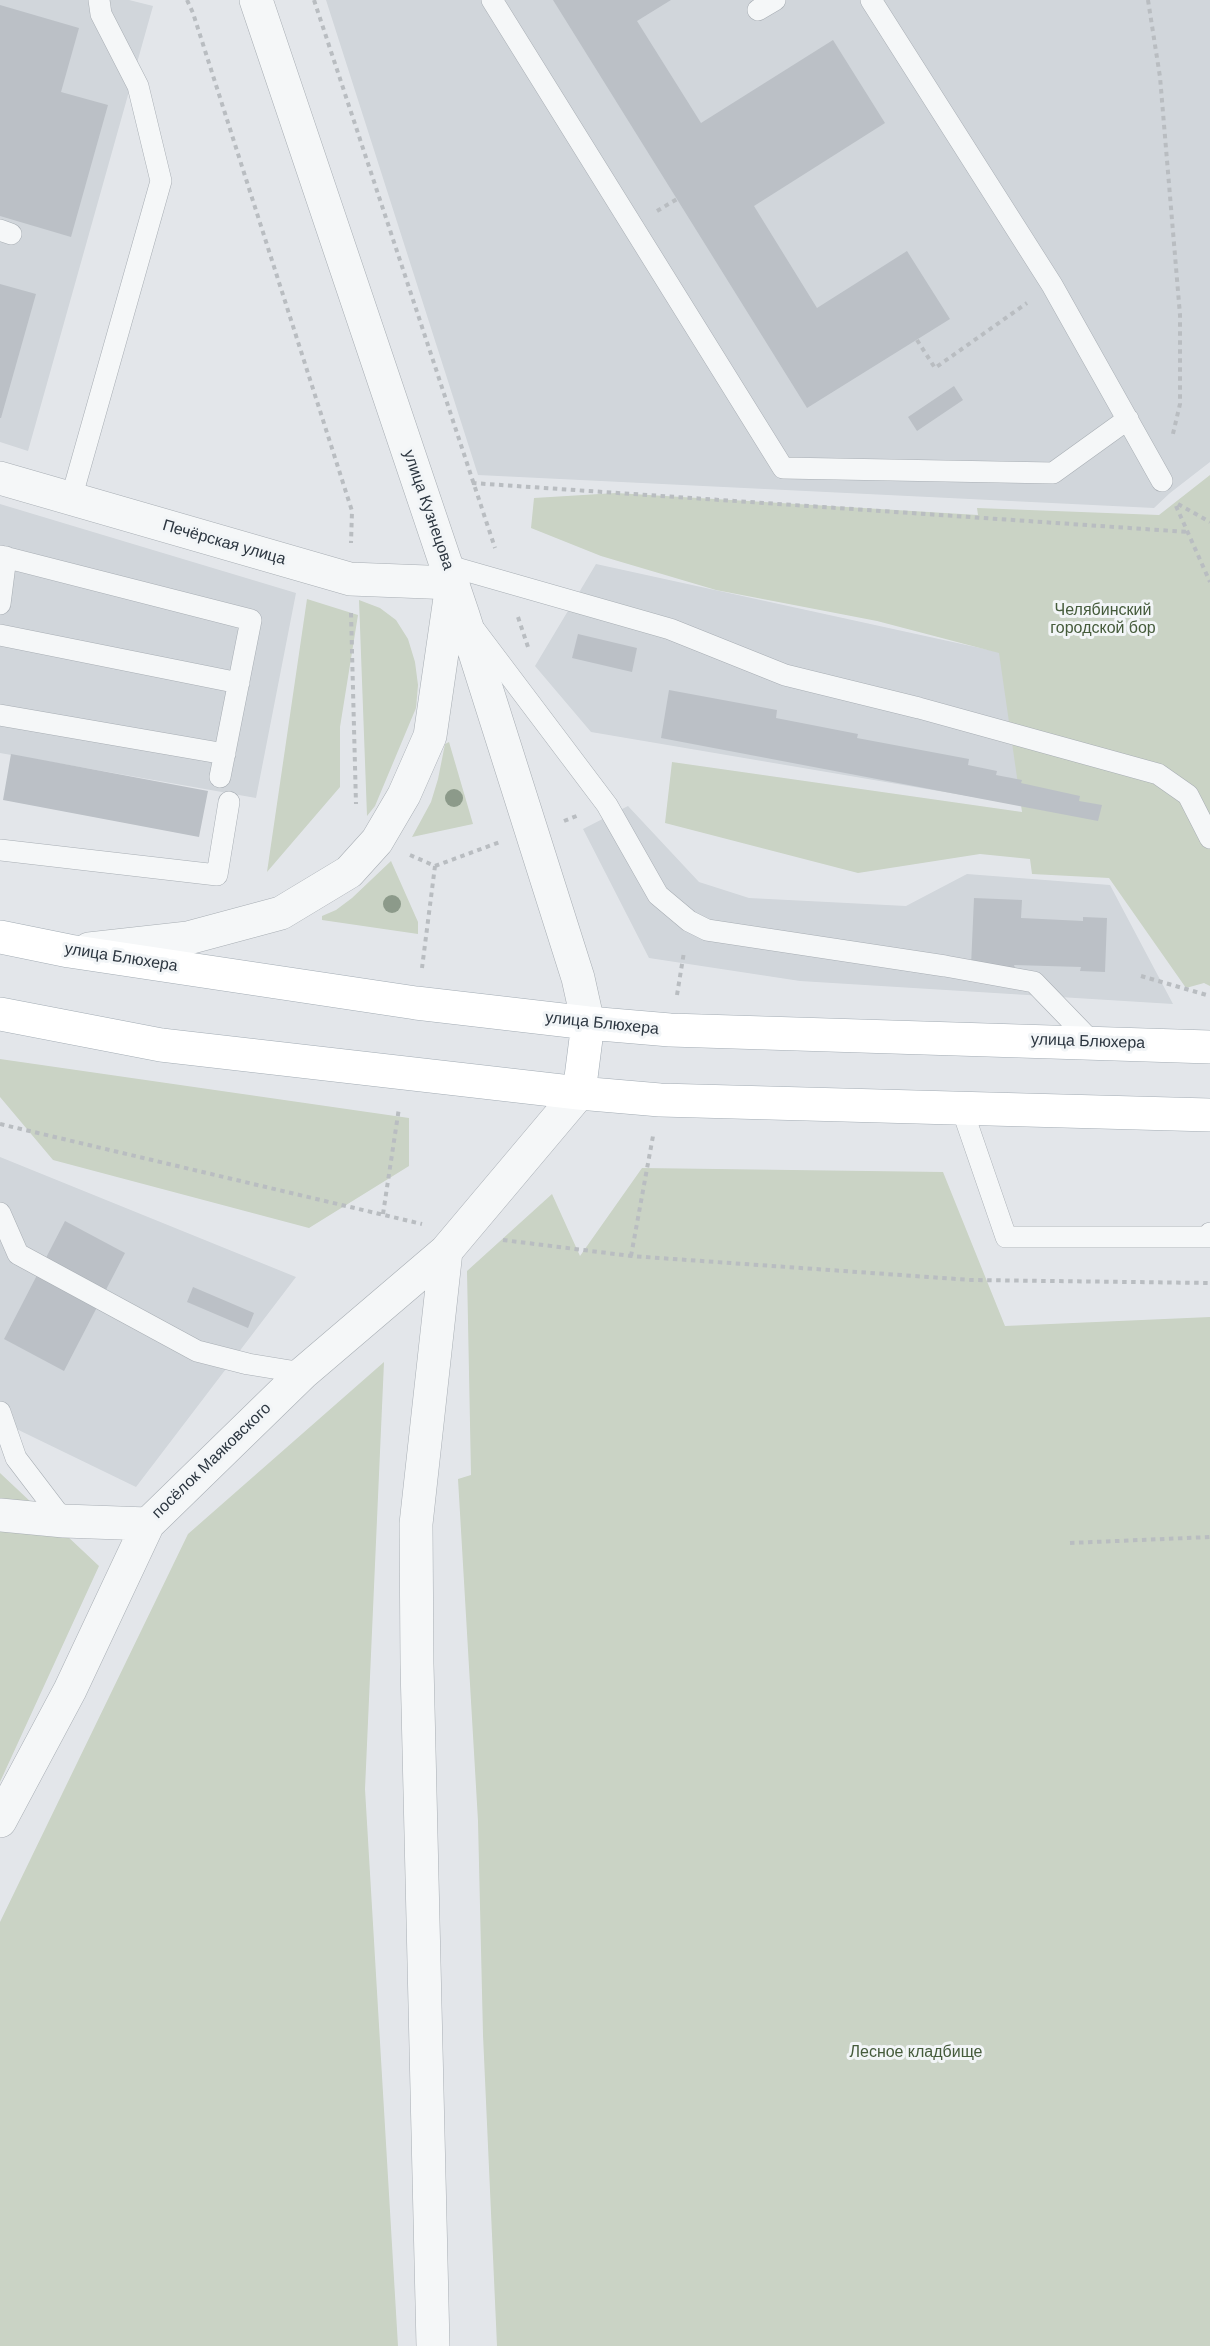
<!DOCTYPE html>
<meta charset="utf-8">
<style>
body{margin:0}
canvas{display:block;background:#e3e6ea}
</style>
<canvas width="1210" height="2346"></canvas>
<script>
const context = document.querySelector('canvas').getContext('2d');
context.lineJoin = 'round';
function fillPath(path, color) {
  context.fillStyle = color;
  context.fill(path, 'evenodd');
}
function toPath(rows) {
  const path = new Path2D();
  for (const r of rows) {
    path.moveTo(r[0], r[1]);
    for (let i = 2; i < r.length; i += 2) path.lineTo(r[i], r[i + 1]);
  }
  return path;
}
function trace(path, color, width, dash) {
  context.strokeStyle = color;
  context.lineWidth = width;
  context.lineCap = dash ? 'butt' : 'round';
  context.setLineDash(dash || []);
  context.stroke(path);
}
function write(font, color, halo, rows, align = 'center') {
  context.font = font + ' "DM Sans",sans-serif';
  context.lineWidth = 6;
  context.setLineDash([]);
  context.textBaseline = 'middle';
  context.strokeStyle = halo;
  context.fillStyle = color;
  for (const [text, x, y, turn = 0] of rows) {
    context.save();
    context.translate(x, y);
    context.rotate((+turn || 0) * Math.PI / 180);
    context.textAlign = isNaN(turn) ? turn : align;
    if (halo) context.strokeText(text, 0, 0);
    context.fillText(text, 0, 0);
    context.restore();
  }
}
const built = toPath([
 [0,0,129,0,153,6,28,451,0,442],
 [326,0,1210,0,1210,462,1170,493,1154,508,478,475],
 [0,504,296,593,256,798,0,753],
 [596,564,1163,688,1180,832,591,732,535,666],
 [628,806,699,882,749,898,906,906,967,874,1110,885,1173,1004,800,981,649,958,583,829],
 [0,1157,296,1277,136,1487,0,1421]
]);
const green = toPath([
 [1210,475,1210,986,1204,983,1186,988,1109,878,1032,874,1030,859,980,854,858,873,665,823,672,762,1022,812,999,653,877,621,716,590,601,556,531,528,534,498,616,493,978,515,977,508,1159,515],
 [307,599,358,615,340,727,340,787,267,872],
 [359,600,380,608,396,620,408,639,415,662,418,685,416,708,375,806,367,816],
 [449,742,473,824,412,837,431,802,438,779,445,744],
 [391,861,418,922,418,934,322,920,322,916,336,910,352,898],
 [0,1059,409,1118,409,1166,309,1228,53,1160,0,1097],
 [642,1168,943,1172,1005,1326,1210,1317,1210,2346,497,2346,483,2035,478,1821,458,1479,471,1475,467,1271,552,1194,580,1256],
 [384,1362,365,1789,398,2346,0,2346,0,1922,188,1534],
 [0,1473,99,1566,0,1782]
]);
const building = toPath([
 [553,0,671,0,637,21,701,123,833,40,885,123,754,206,817,308,907,251,950,319,807,408],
 [0,5,79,28,61,92,108,105,71,237,0,216],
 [0,284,36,294,1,418,0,418],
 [954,386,963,400,917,431,908,417],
 [578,634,637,648,632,672,572,658],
 [669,690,777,710,776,718,858,734,857,738,969,759,968,765,997,771,996,775,1022,780,1021,783,1080,796,1079,801,1102,805,1098,821,661,738],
 [11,754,208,791,199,837,3,800],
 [974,898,1022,900,1021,918,1083,921,1083,917,1107,918,1105,972,1080,971,1081,967,1014,965,1015,968,971,966],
 [65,1221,125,1253,64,1371,4,1339],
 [193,1287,254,1313,248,1328,187,1302]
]);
const path = toPath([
 [187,0,193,13,352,511,351,543],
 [314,0,495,548],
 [1148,0,1160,77,1180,315,1180,404,1172,438],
 [657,211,677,199],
 [917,340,935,368,1027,303],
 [472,483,1188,532],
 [1178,504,1210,522],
 [1176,506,1210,582],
 [351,613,356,804],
 [518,617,529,650],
 [564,821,579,815],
 [410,855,435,866,422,968],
 [435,866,500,842],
 [1141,976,1210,996],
 [677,995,684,952],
 [0,1124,422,1224],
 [383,1214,399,1108],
 [503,1240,631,1256,971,1280,1210,1283],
 [631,1256,653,1136],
 [1070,1543,1210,1537]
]);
const service = toPath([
 [492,0,783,468,1053,473,1128,419],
 [871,0,1052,285,1162,481],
 [758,10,775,0],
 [0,230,11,234],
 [71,499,161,181,138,86,101,14,99,0],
 [0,556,251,620,220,777],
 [446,565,670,629,785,675,919,708,1158,774,1188,795,1210,838],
 [0,604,6,557],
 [475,630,607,805,658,895,689,921,707,930,945,966,1034,982,1092,1042],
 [0,635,239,683],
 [0,715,225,754],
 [0,850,217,875,229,802],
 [962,1109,1006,1237,1209,1237,1210,1233],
 [0,1213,18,1254,197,1351,248,1364,303,1373],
 [0,1412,16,1458,64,1521]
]);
const minor = toPath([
 [0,478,350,579,453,583],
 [0,1515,64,1521,148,1524],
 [0,1821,70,1690,148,1524,303,1373,446,1251,579,1093],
 [433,2346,417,1664,416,1524,446,1251]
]);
const tertiary = toPath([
 [256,0,463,615,578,978,588,1023],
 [89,949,188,938,281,913,349,872,377,841,404,795,430,736,451,591]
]);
const primary = toPath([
 [0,937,69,951,416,1003,588,1023,670,1030,1210,1047],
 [0,1014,161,1045,579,1093,660,1100,1210,1115],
 [579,1093,588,1023]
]);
const trees = [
 [454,798],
 [392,904]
];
const streetNames = [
 ["улица Кузнецова",428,510,71],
 ["Печёрская улица",224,543,16],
 ["улица Блюхера",121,958,9],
 ["улица Блюхера",602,1024,6],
 ["улица Блюхера",1088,1042,2],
 ["посёлок Маяковского",212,1461,-44]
];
const parkNames = [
 ["Челябинский",1103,611],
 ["городской бор",1103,629],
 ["Лесное кладбище",916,2053]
];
fillPath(built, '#d1d6db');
fillPath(green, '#cad3c5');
fillPath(building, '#bbc0c6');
trace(service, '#a8aeb4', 22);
trace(minor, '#a8aeb4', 34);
trace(tertiary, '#a8aeb4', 34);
trace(primary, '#a3acb4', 34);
trace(path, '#b9bdc1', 4, [4.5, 4.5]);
trace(service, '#f5f7f8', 21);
trace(minor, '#f5f7f8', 33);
trace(tertiary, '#f5f7f8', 33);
trace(primary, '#fff', 33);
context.fillStyle = '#8c9a8a';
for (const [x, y] of trees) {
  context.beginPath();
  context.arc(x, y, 9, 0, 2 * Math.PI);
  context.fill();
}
write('16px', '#2c3640', '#f2f5f7', streetNames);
write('16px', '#455b3b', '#f2f5f7', parkNames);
</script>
